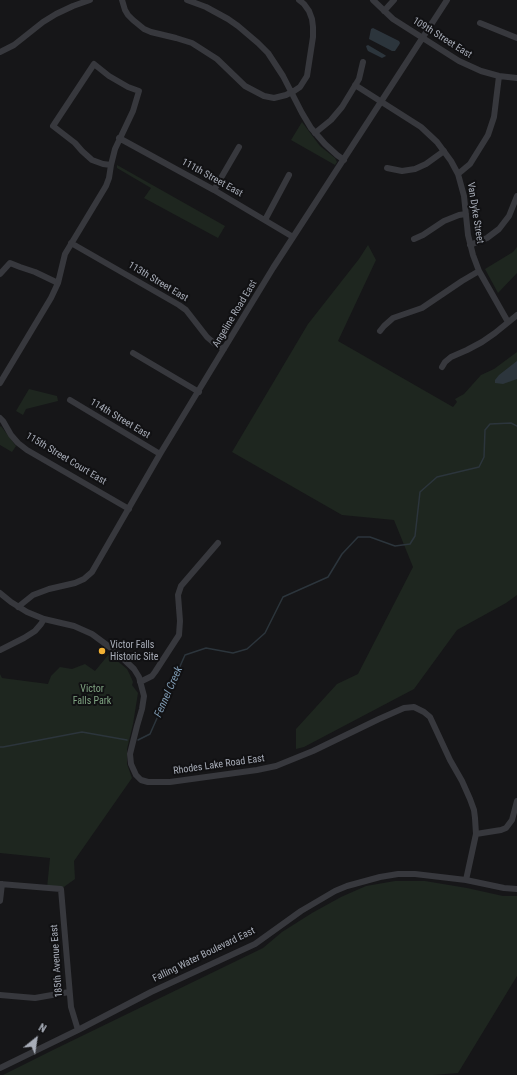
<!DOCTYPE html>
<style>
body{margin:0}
#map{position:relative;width:517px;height:1075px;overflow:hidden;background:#161618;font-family:"Roboto Condensed",sans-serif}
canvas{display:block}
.north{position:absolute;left:16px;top:1019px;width:40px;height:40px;-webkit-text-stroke:3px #111113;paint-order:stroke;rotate:30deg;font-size:11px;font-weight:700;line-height:16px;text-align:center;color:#a8adb8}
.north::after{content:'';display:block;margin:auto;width:14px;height:18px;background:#a8adb8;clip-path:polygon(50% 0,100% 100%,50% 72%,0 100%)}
</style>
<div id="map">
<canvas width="517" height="1075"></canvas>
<div class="north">N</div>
</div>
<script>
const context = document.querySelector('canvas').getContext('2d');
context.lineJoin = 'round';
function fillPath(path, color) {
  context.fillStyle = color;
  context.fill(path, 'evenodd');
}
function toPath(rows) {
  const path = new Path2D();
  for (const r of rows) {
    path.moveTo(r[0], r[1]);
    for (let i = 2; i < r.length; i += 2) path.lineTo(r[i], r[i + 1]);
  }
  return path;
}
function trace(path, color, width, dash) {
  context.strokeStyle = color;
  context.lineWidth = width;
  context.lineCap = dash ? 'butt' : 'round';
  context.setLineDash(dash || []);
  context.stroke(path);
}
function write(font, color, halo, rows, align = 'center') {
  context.font = font + ' "Roboto Condensed",sans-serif';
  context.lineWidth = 4;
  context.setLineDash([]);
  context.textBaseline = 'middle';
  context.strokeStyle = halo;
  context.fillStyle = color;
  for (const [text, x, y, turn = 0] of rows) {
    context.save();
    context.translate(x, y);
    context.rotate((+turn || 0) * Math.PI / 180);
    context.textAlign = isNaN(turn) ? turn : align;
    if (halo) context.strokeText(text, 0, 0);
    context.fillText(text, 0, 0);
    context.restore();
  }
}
const green = toPath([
 [302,122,320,146,335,158,337,162,335,165,291,140],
 [117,165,225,226,218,238,144,198,151,188,117,168],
 [368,245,376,260,338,341,453,407,457,402,455,399,464,394,481,375,494,369,517,352,517,595,506,603,457,630,414,689,304,747,296,749,296,729,337,684,358,674,413,567,394,520,342,515,232,452,308,324,359,259],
 [517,247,517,273,498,293,485,269,513,252],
 [29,389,57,396,58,401,26,409,23,415,16,411],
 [1,426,16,446,12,452,0,445,0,427],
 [109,654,127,669,130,675,133,682,132,685,138,693,133,724,127,749,127,764,132,778,74,861,75,879,61,889,47,888,50,858,0,853,0,674,2,678,48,684,51,676,60,667,72,669,85,664,95,671],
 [395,881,425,881,467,888,503,896,517,896,517,976,458,1073,433,1075,3,1075,53,1050,263,948,282,932,312,913,341,897,366,886]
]);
const water = toPath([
 [373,28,399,41,400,43,399,45,395,51,392,51,369,39,371,29],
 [368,45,385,55,386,56,382,58,368,51,367,49,366,46],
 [517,361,517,379,503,384,495,383,495,380,499,375]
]);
const stream = toPath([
 [138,740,150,734,185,655,206,648,233,653,247,649,265,633,283,597,328,577,342,554,358,537,370,537,395,546,410,544,415,536,420,492,437,477,479,467,484,457,485,430,490,424,511,423,517,426],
 [0,747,3,747,82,732,127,740]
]);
const minor = toPath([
 [122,0,125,10,128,15,133,20,144,29,151,32,176,38,192,43,217,59,245,86,264,96,274,98,286,95,294,91,300,87,307,76,313,37,313,27,312,19,309,11,304,4,299,0],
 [187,0,206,7,228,19,238,26,258,43,268,53,283,76,302,113,311,128,325,144,337,155,344,160],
 [373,0,393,19,459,61,481,71,499,76,517,78],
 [384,11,394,0],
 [480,23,517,38],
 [0,52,14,45,43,22,56,14,73,6,90,0],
 [355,85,421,127,437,142,451,161,458,174,464,196,468,235,473,255,479,271,508,322],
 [315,133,331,120,342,107,359,79,363,62],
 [119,138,214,190,293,237],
 [387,168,402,171,415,169,426,164,444,151],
 [458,174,470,164,488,135,494,117,499,76],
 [214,190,239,147],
 [265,220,289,175],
 [414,239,423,235,444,221,459,215,466,214],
 [71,243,179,305,186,310,207,337,214,343,224,349],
 [470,245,487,238,499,229,509,216,517,196],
 [0,274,10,263,20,267,35,272,58,283],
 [380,331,384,326,393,318,422,308,462,281,479,271],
 [133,353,199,392],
 [442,367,445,362,451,357,467,350,482,342,495,333,517,315],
 [0,383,51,298,58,283,65,254,106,186,109,178,111,165,115,149,133,111,139,91,128,87,109,76,94,64,53,126,75,143,82,151,92,160,103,164,111,165],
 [70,400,160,454],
 [0,418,3,421,11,435,18,443,27,450,129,509],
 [0,593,11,602,27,612,44,619,74,626,92,634,115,651,134,669,139,677,144,696,142,709,137,726,130,754,131,764,136,775,141,780,148,782,170,782,257,770,276,766,313,751,379,719,404,708,414,707,424,712,430,717,450,760,462,781,470,799,474,810,475,818,476,834,466,880],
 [18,607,33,595,49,589,75,583,84,579,92,572,160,454,273,268,447,0],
 [0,650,24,638,35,631,41,624,44,619],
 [140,682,152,676,155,672,179,635,180,621,178,595,181,586,218,543],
 [476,834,501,830,506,828,512,820,517,801],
 [0,884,61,889,71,1007,78,1030],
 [0,901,2,884],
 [0,995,35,998,69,992],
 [0,1068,78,1030,151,992,255,944,301,911,335,891,347,886,380,877,398,874,415,874,466,880,504,888,517,889]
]);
const markers = [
 [102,651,4,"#f2b134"]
];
const streetNames = [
 ["109th Street East",442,38,32],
 ["111th Street East",212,178,29],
 ["Van Dyke Street",475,213,81],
 ["113th Street East",158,282,31],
 ["Angeline Road East",235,314,-59],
 ["114th Street East",120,419,31],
 ["115th Street Court East",66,459,31],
 ["Rhodes Lake Road East",219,765,-8],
 ["Falling Water Boulevard East",204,955,-26],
 ["185th Avenue East",57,961,-94]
];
const poiNames = [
 ["Victor Falls",110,645],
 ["Historic Site",110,657]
];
const parkNames = [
 ["Victor",92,689],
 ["Falls Park",92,701]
];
const waterNames = [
 ["Fennel Creek",169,692,-66]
];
fillPath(green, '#1e261f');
fillPath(water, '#2c353c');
trace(stream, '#2c353c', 1.5);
trace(minor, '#37383d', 6);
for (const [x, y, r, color] of markers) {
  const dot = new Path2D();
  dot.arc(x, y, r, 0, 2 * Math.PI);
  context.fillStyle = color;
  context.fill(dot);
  trace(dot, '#111113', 1.5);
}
write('10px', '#a8adb8', '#111113', streetNames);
write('10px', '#a8adb8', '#111113', poiNames, 'left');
write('10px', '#7fa381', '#111113', parkNames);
write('italic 11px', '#7f9bb3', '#111113', waterNames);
</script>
